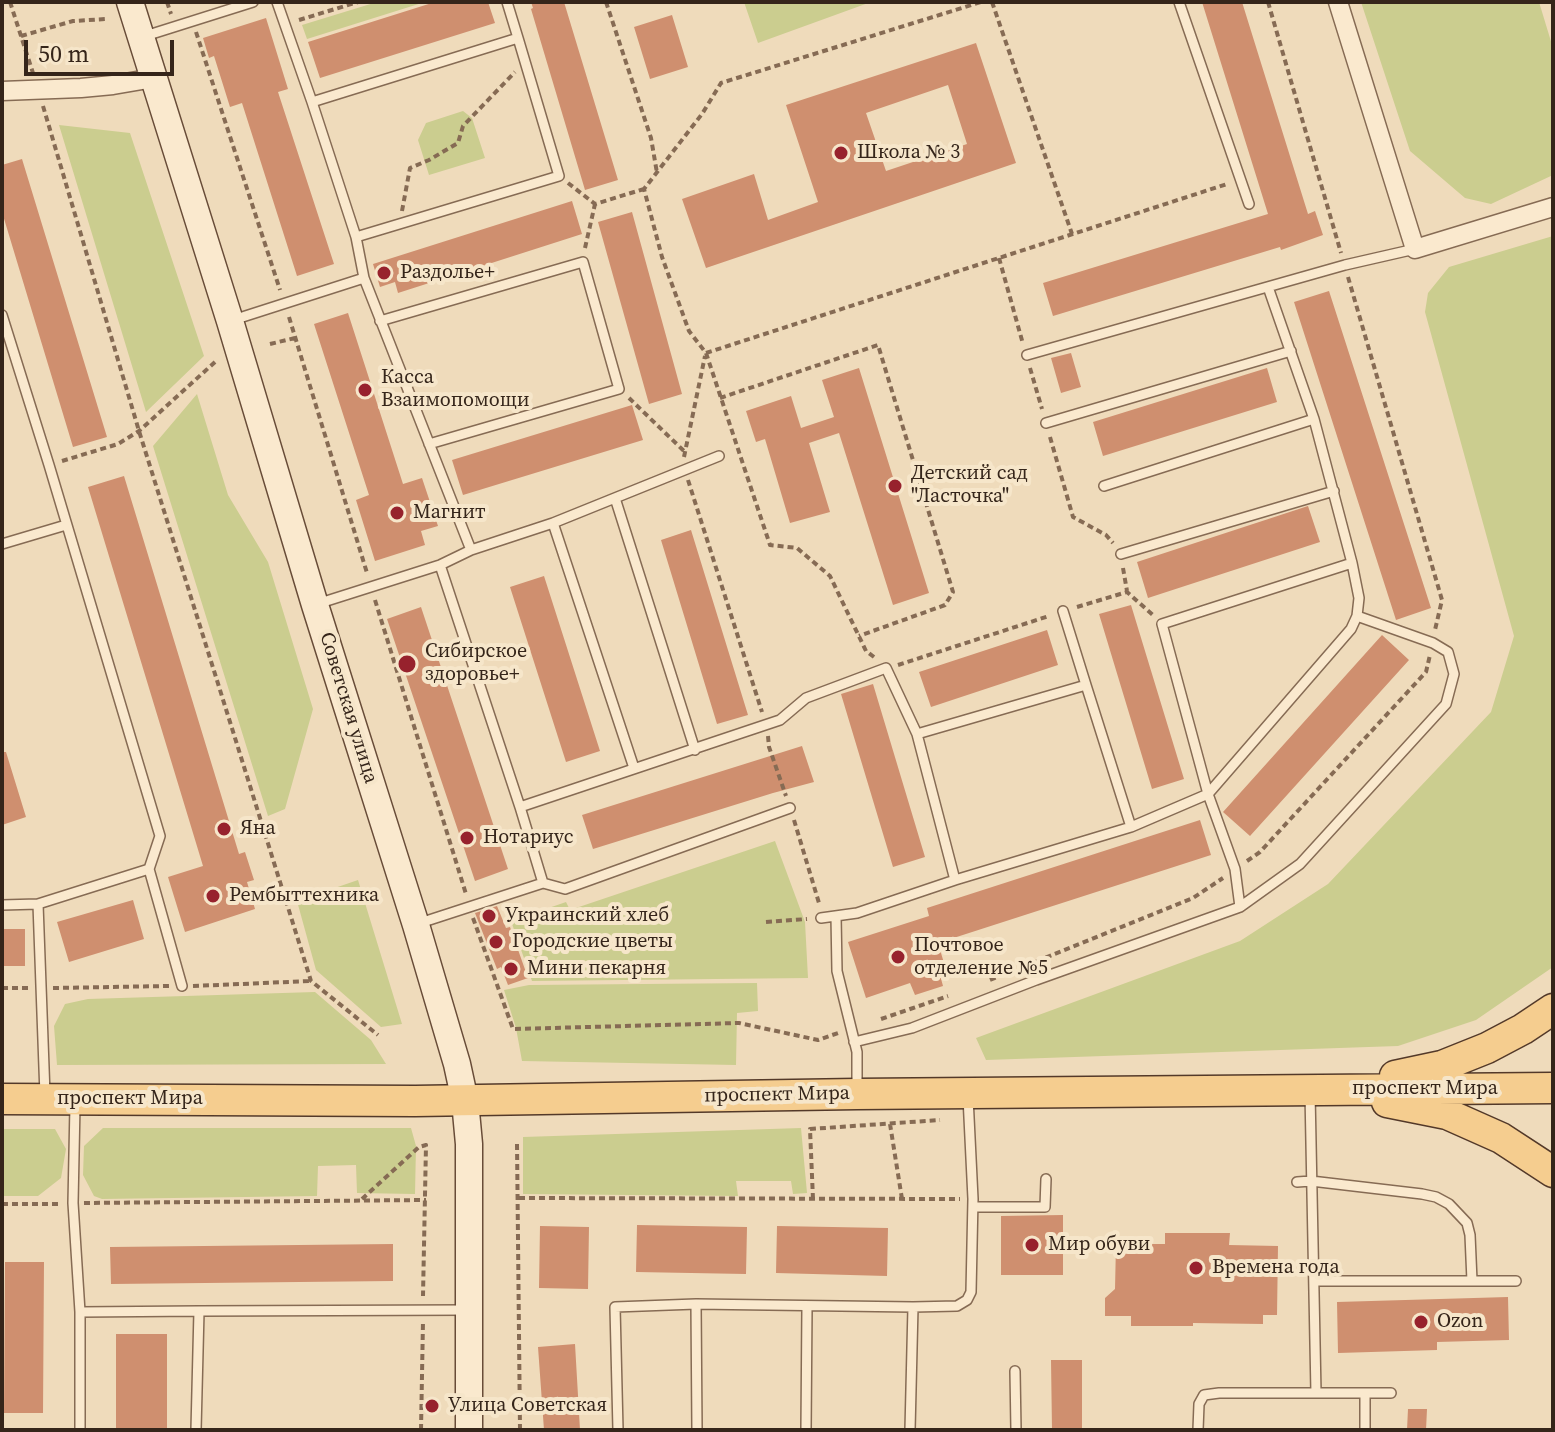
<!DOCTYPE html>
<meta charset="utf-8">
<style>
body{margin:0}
#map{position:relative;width:1555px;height:1432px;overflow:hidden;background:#efdbbb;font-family:"Source Serif 4",serif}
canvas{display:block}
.frame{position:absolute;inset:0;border:4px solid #35251a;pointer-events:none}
.scale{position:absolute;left:24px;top:40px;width:150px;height:36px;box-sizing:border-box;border:4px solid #35251a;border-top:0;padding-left:10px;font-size:24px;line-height:28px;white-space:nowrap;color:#35251a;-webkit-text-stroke:6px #f6e6ca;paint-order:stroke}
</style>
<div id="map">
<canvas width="1555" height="1432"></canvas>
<div class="frame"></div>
<div class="scale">50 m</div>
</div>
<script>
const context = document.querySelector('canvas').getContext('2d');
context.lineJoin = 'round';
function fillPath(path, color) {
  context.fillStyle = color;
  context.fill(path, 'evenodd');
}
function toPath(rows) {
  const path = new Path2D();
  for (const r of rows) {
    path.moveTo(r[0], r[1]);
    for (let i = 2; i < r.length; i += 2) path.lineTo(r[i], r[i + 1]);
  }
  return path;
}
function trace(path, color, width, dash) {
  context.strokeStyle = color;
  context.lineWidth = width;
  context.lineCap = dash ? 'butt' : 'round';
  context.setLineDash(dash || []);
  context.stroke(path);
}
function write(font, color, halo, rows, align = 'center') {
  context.font = font + ' "Source Serif 4",serif';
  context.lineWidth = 8;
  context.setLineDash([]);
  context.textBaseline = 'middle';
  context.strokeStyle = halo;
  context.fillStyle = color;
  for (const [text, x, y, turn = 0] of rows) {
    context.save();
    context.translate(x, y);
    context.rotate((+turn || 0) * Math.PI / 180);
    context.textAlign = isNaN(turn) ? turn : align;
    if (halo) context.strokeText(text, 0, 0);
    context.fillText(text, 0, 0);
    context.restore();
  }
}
const green = toPath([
 [377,2,425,2,307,39,302,25],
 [744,2,871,2,758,43],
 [1361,2,1539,2,1553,48,1553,175,1491,204,1465,198,1410,151],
 [463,111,472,118,485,158,429,175,418,140,426,123],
 [59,125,130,133,204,356,146,412],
 [1553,236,1553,967,1476,1020,1398,1046,986,1060,976,1038,1240,941,1328,884,1491,712,1514,636,1425,312,1428,293,1449,267],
 [197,394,228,495,268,562,313,709,285,809,268,816,153,446],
 [775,841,805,922,808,978,532,981,511,921,566,902,570,910],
 [358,880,402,1024,381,1027,316,970,297,901],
 [757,983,758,1011,737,1013,736,1065,522,1061,516,1028,504,990,529,985],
 [315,992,371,1040,386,1064,57,1065,54,1026,65,1004,88,999],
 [103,1128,411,1128,416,1146,415,1194,357,1193,356,1165,318,1166,317,1196,102,1199,94,1196,83,1175,84,1146],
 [801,1128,807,1193,793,1194,791,1181,736,1181,738,1196,523,1194,523,1137],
 [2,1129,55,1129,66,1149,61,1178,38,1196,2,1196]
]);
const building = toPath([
 [435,2,488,2,495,23,320,78,308,42],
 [531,2,564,2,618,180,585,190,531,9,533,8],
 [1202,2,1242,2,1308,214,1315,211,1323,235,1281,250,1280,247,1053,316,1043,283,1268,214],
 [672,15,688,67,650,79,634,27],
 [266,18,288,89,278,92,334,264,297,276,242,103,230,107,214,56,209,58,203,38],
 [976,43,1016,163,706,268,682,199,754,174,768,220,818,202,786,105],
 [948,85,967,144,886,171,866,113],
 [22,159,107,437,73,447,2,212,2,165],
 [572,201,582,234,398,293,395,282,380,287,373,264],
 [632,212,682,394,649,404,598,222],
 [1329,291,1431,608,1396,620,1294,302],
 [348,313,403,484,422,478,438,526,421,531,425,545,375,561,356,500,369,495,314,324],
 [1071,353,1081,387,1061,393,1051,358],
 [859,368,929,593,893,605,839,433,809,443,830,512,790,523,765,439,756,442,746,411,791,396,801,428,834,417,822,380],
 [1267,368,1277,402,1103,456,1093,422],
 [632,405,643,440,463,495,452,460],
 [124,476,239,854,245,852,254,880,247,882,255,909,185,932,168,877,203,866,88,487],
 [1308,506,1320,542,1148,598,1137,562],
 [691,530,748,715,717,724,661,540],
 [544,576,600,751,566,762,510,587],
 [1131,605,1184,779,1152,789,1099,614],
 [421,607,508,869,475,881,387,619],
 [1047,630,1058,665,931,707,919,672],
 [1382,635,1409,660,1250,836,1223,812],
 [873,684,925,857,893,867,841,694],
 [802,746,814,782,773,793,593,849,582,815],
 [2,752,6,752,26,817,2,825],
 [1200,820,1211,855,938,943,947,973,940,975,943,986,915,995,910,983,866,998,848,942,929,916,927,908],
 [133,900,144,939,69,962,57,922],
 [497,906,506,928,510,927,528,978,508,985,501,967,497,969,475,913],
 [2,929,25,929,25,966,2,966],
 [1063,1215,1063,1275,1001,1275,1001,1216],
 [637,1225,747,1227,746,1274,636,1272],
 [540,1226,589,1227,588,1289,539,1288],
 [777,1226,888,1228,887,1276,776,1273],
 [1165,1233,1230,1233,1229,1245,1278,1246,1277,1315,1263,1315,1263,1324,1193,1323,1193,1326,1131,1326,1131,1316,1105,1316,1105,1298,1115,1289,1116,1244,1165,1244],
 [393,1244,393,1281,111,1284,110,1247],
 [5,1262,44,1262,43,1413,4,1413],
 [1508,1297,1509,1340,1437,1342,1437,1350,1338,1353,1337,1302],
 [116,1334,167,1334,167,1430,116,1430],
 [575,1344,580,1430,544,1430,538,1347],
 [1051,1360,1082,1360,1082,1430,1052,1430],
 [1408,1409,1427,1409,1426,1430,1407,1430]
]);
const path = toPath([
 [10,2,33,73],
 [167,2,171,14],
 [606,2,651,138,657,173],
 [992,2,1072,234],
 [1268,2,1341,253],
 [299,20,358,2],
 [196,32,280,290],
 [21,36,73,21,105,19],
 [43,106,139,431,311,981,378,1035],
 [568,183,595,204,644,189],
 [402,211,410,168,429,160,458,143,463,126,515,72],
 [585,248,595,204],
 [999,258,1023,344],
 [1348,277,1442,600,1435,630],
 [289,317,367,573],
 [270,344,295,338],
 [706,353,1227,184],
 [1030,368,1042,409],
 [629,398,685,452],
 [720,398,878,345,953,592,945,605,859,636],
 [1050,437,1073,517,1106,535,1113,543],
 [684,457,705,356],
 [62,461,118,444,139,431,215,362],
 [688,480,762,712],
 [1123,568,1127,591],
 [375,600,466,894],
 [1077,607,1127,592,1153,615],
 [874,657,866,651,830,576,797,548,770,545,706,353,689,331,662,257,644,189,702,114,721,83,981,2],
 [898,665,1049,616],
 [768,736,769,747,786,796],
 [794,820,819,903],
 [1247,861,1260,852,1426,672,1430,655],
 [473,918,513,1029,739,1023,818,1040,838,1033],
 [766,922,807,919],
 [990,980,1193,898,1223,878],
 [193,986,311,981],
 [2,988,29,988],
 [53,988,169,986],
 [881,1019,948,996],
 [890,1124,902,1199],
 [517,1144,520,1430],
 [519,1198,960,1199],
 [362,1199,419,1147,426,1145,423,1296],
 [813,1199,810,1129,940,1120],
 [84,1203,426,1200],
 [2,1204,60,1204],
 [421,1430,423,1321]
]);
const service = toPath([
 [1179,2,1249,204],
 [142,37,253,2],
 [312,102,518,38,507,2],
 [356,237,559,176,518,38],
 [2,315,49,465,160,836,149,869,182,986],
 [233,320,364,278,356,237,312,102,277,2],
 [380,321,583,262,619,389,429,444],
 [1027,355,1345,265,1415,249],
 [1046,423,1291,351],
 [1104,486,1314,419],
 [615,498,695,750],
 [553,523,634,768],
 [2,544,66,525],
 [471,550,553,523,719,456],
 [1121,554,1334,491],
 [440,565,520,807,780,720,806,698,886,668,917,734],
 [317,604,440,565,471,550,364,278],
 [1063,611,1086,685],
 [955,880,917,734,1086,685,1131,827],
 [543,883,565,889,790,808],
 [38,904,149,869],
 [2,905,38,904,45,1095],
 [1240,907,1235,869,1208,794,1162,624,1352,563],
 [836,916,837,971,857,1052,857,1090],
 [821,918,857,913,955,880,1131,827,1208,794,1351,629,1357,616,1359,598,1352,563,1314,419,1268,287],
 [420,923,543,883,520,807],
 [854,1042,912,1028,1036,980,1240,907,1300,864,1446,704,1454,674,1448,652,1433,643,1357,616],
 [1310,1093,1316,1393],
 [75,1105,73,1203,80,1312,80,1430],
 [1297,1182,1311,1181,1422,1194,1436,1197,1449,1204,1467,1223,1470,1235,1472,1281],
 [973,1207,1045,1207,1046,1179],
 [1314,1281,1516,1281],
 [696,1304,697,1430],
 [80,1312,199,1311],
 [1015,1371,1016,1430],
 [1365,1394,1365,1430],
 [196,1430,199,1311,468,1310],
 [618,1430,615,1307,696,1304,913,1307],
 [806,1430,807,1306],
 [910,1430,913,1307,957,1306,967,1300,971,1292,973,1199,968,1097],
 [1198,1430,1199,1404,1204,1395,1219,1393,1391,1393]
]);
const minor = toPath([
 [1338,2,1415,249,1553,207],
 [2,91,81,88,113,85,154,78]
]);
const secondary = toPath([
 [130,2,230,321,315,605,416,925,457,1064,465,1101,469,1144,469,1430]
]);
const primary = toPath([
 [1395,1076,1442,1066,1487,1048,1523,1029,1553,1009],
 [2,1099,415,1101,857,1094,1553,1088],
 [1387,1102,1447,1114,1501,1138,1553,1172]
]);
const markers = [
 [841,153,8,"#97222d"],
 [384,273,8,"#97222d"],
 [365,390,8,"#97222d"],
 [895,486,8,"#97222d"],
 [397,513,8,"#97222d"],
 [407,664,10,"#97222d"],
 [224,829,8,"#97222d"],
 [467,838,8,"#97222d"],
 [213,896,8,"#97222d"],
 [489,916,8,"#97222d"],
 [496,942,8,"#97222d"],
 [898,957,8,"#97222d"],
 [511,969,8,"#97222d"],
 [1032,1245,8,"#97222d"],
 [1196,1268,8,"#97222d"],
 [1421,1322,8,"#97222d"],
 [432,1406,8,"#97222d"]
];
const poiNames = [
 ["Школа № 3",857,153],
 ["Раздолье+",400,273],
 ["Касса",381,378],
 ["Взаимопомощи",381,401],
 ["Детский сад",911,474],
 ["\"Ласточка\"",911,497],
 ["Магнит",413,513],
 ["Сибирское",425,652],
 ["здоровье+",425,675],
 ["Яна",240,829],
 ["Нотариус",483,838],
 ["Рембыттехника",229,896],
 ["Украинский хлеб",505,916],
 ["Городские цветы",512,942],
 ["Почтовое",914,946],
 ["отделение №5",914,969],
 ["Мини пекарня",527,969],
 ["Мир обуви",1048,1245],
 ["Времена года",1212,1268],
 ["Ozon",1437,1322],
 ["Улица Советская",448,1406]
];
const streetNames = [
 ["Советская улица",348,708,73],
 ["проспект Мира",1425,1089],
 ["проспект Мира",777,1095,-1],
 ["проспект Мира",130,1099]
];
fillPath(green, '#cbcd8f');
fillPath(building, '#cf8f6f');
trace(service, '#866b54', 12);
trace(minor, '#866b54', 21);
trace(secondary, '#684c38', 29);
trace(primary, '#533929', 33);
trace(path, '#866b54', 4, [6, 4]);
trace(service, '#fae9ce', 9);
trace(minor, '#fae9ce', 18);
trace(secondary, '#fae9ce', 26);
trace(primary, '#f5cd8f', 30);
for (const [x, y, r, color] of markers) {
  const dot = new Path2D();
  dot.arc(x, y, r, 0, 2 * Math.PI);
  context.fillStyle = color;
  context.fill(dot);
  trace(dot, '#f6e6ca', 3);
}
write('20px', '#35251a', '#f6e6ca', poiNames, 'left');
write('20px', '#35251a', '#f6e6ca', streetNames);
</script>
